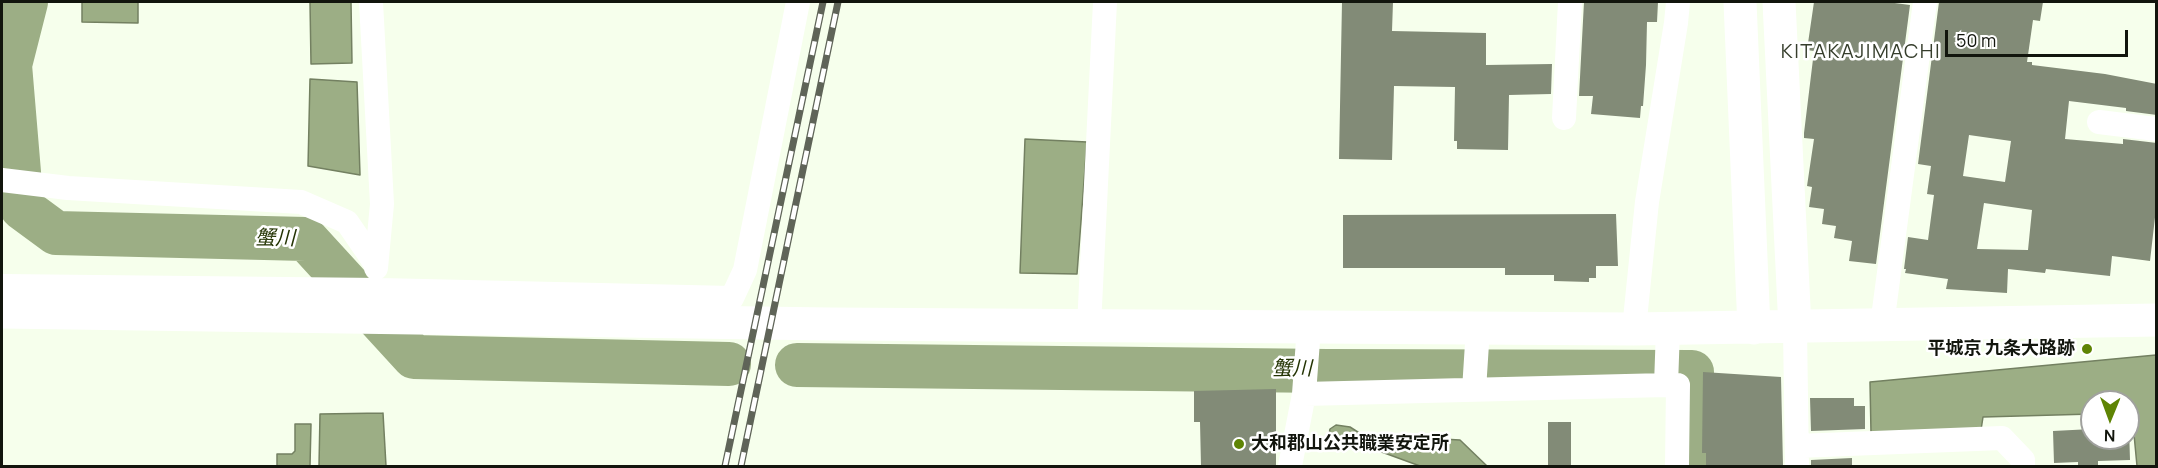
<!DOCTYPE html>
<meta charset="utf-8">
<style>
body{margin:0}
#map{position:relative;width:2158px;height:468px;overflow:hidden;background:#f6ffec;font-family:Manrope,sans-serif}
canvas{display:block}
.frame{position:absolute;inset:0;border:3px solid #12150d;pointer-events:none}
.north{position:absolute;left:2080px;top:390px;width:60px;height:60px;box-sizing:border-box;background:#fff;border:2px solid #a0a19e;border-radius:50%;rotate:181deg;font-size:16px;font-weight:700;line-height:24px;text-align:center;color:#12150d}
.north::after{content:'';display:block;margin:auto;width:21px;height:27px;background:#5e8404;clip-path:polygon(50% 0,100% 100%,50% 72%,0 100%)}
.scale{position:absolute;left:1945px;top:30px;width:183px;height:27px;box-sizing:border-box;border:3px solid #12150d;border-top:0;padding-left:8px;font-size:18px;line-height:21px;white-space:nowrap;color:#12150d;-webkit-text-stroke:4px #fff;paint-order:stroke}
</style>
<div id="map">
<canvas width="2158" height="468"></canvas>
<div class="frame"></div>
<div class="north">N</div>
<div class="scale">50 m</div>
</div>
<script>
const context = document.querySelector('canvas').getContext('2d');
context.lineJoin = 'round';
function fillPath(path, color) {
  context.fillStyle = color;
  context.fill(path, 'evenodd');
}
function toPath(rows) {
  const path = new Path2D();
  for (const r of rows) {
    path.moveTo(r[0], r[1]);
    for (let i = 2; i < r.length; i += 2) path.lineTo(r[i], r[i + 1]);
  }
  return path;
}
function trace(path, color, width, dash) {
  context.strokeStyle = color;
  context.lineWidth = width;
  context.lineCap = dash ? 'butt' : 'round';
  context.setLineDash(dash || []);
  context.stroke(path);
}
function write(font, color, halo, rows, align = 'center') {
  context.font = font + ' Manrope,"Noto Sans JP",sans-serif';
  context.lineWidth = 5;
  context.setLineDash([]);
  context.textBaseline = 'middle';
  context.strokeStyle = halo;
  context.fillStyle = color;
  for (const [text, x, y, turn = 0] of rows) {
    context.save();
    context.translate(x, y);
    context.rotate((+turn || 0) * Math.PI / 180);
    context.textAlign = isNaN(turn) ? turn : align;
    if (halo) context.strokeText(text, 0, 0);
    context.fillText(text, 0, 0);
    context.restore();
  }
}
const water = toPath([
 [82,2,138,2,138,23,82,22,82,2],
 [310,2,351,2,352,63,311,64,310,2],
 [310,79,357,82,360,175,308,166,310,79],
 [1025,139,1087,142,1077,274,1020,273,1025,139],
 [2156,355,2156,466,2137,466,2132,413,2128,413,2128,402,2092,402,2092,414,1983,417,1981,430,1871,433,1870,382,2156,355],
 [383,413,386,466,319,466,320,414,383,413],
 [295,424,311,424,310,466,277,466,277,454,292,454,295,451,295,424],
 [1336,425,1350,427,1364,436,1385,439,1408,448,1417,448,1425,442,1442,439,1460,440,1487,466,1420,466,1368,447,1342,448,1334,446,1329,439,1329,434,1330,429,1336,425]
]);
const river = toPath([
 [26,2,10,65,22,208,56,233,306,239,414,357,729,364],
 [797,365,1327,371,1692,372,1692,466]
]);
const building = toPath([
 [1342,2,1393,2,1392,31,1486,33,1486,65,1552,64,1551,94,1509,95,1508,150,1457,149,1457,141,1454,141,1455,87,1394,86,1392,160,1339,159],
 [1584,2,1658,2,1657,22,1647,22,1646,65,1643,106,1641,106,1640,118,1591,114,1593,96,1579,96],
 [1814,2,1887,2,1910,5,1876,264,1849,261,1852,241,1834,238,1836,226,1822,224,1824,209,1809,207,1812,187,1807,186,1814,139,1804,138,1804,133,1814,51,1807,50],
 [1939,2,2043,2,2040,21,2033,20,2027,62,2032,62,2032,65,2105,74,2157,84,2157,115,2126,111,2126,108,2069,101,2065,139,2123,144,2123,139,2157,143,2157,200,2150,261,2112,256,2110,276,2046,269,2045,273,2008,269,2007,293,1946,289,1948,279,1905,273,1906,269,1904,269,1908,237,1928,240,1934,195,1927,194,1931,166,1918,164],
 [1969,135,2011,141,2005,182,1963,176],
 [1984,203,2032,210,2028,250,1977,249],
 [1616,214,1618,266,1596,266,1596,278,1589,278,1589,282,1554,281,1554,275,1505,275,1505,268,1343,268,1343,215],
 [1703,372,1781,377,1783,466,1706,466,1706,453,1702,453],
 [1276,389,1276,466,1201,466,1200,422,1194,422,1194,391],
 [1810,398,1854,398,1854,406,1865,406,1865,429,1811,431],
 [1548,422,1571,422,1571,466,1548,466],
 [2129,427,2130,460,2098,461,2098,466,2078,466,2078,462,2054,463,2053,431,2092,429,2092,438,2128,438],
 [1852,458,1852,466,1811,466,1811,460]
]);
const street = toPath([
 [371,2,382,204,376,268],
 [1564,118,1570,2],
 [2099,122,2156,129],
 [2,180,68,188,301,202,347,222,375,263],
 [2,286,380,290,732,298,745,270,798,2],
 [1882,325,1925,2],
 [1089,326,1105,2],
 [1795,328,1797,466],
 [1634,329,1647,202,1676,23,1678,2],
 [1668,329,1666,385,1678,385,1677,466],
 [1474,390,1478,328],
 [1304,394,1666,385],
 [1797,446,2002,438,2023,460,2023,466],
 [1290,466,1304,394,1309,327]
]);
const secondary = toPath([
 [1740,2,1754,328],
 [1779,2,1795,328],
 [2,312,829,324,1634,329,2156,320]
]);
const rail = toPath([
 [725,466,823,2],
 [741,466,838,2]
]);
const markers = [
 [2087,349,6,"#5e8404"],
 [1239,444,6,"#5e8404"]
];
const poiNames = [
 ["平城京 九条大路跡",2075,349],
 ["大和郡山公共職業安定所",1251,444,"left"]
];
const neighbourhoodNames = [
 ["KITAKAJIMACHI",1861,52]
];
const waterNames = [
 ["蟹川",275,239,1],
 ["蟹川",1292,369]
];
fillPath(water, '#9cae85');
trace(water, '#738061', 1.5);
trace(river, '#9cae85', 44);
fillPath(building, '#828b77');
trace(street, '#fff', 24);
trace(secondary, '#fff', 33);
trace(rail, '#5f6458', 7);
trace(rail, '#fff', 4.5, [14]);
for (const [x, y, r, color] of markers) {
  const dot = new Path2D();
  dot.arc(x, y, r, 0, 2 * Math.PI);
  context.fillStyle = color;
  context.fill(dot);
  trace(dot, '#fff', 2);
}
write('bold 18px', '#12150d', '#fff', poiNames, 'right');
context.letterSpacing = '1.5px';
write('20px', '#363e2c', '#fff', neighbourhoodNames);
context.letterSpacing = '0px';
write('italic 20px', '#243404', '#fff', waterNames);
</script>
